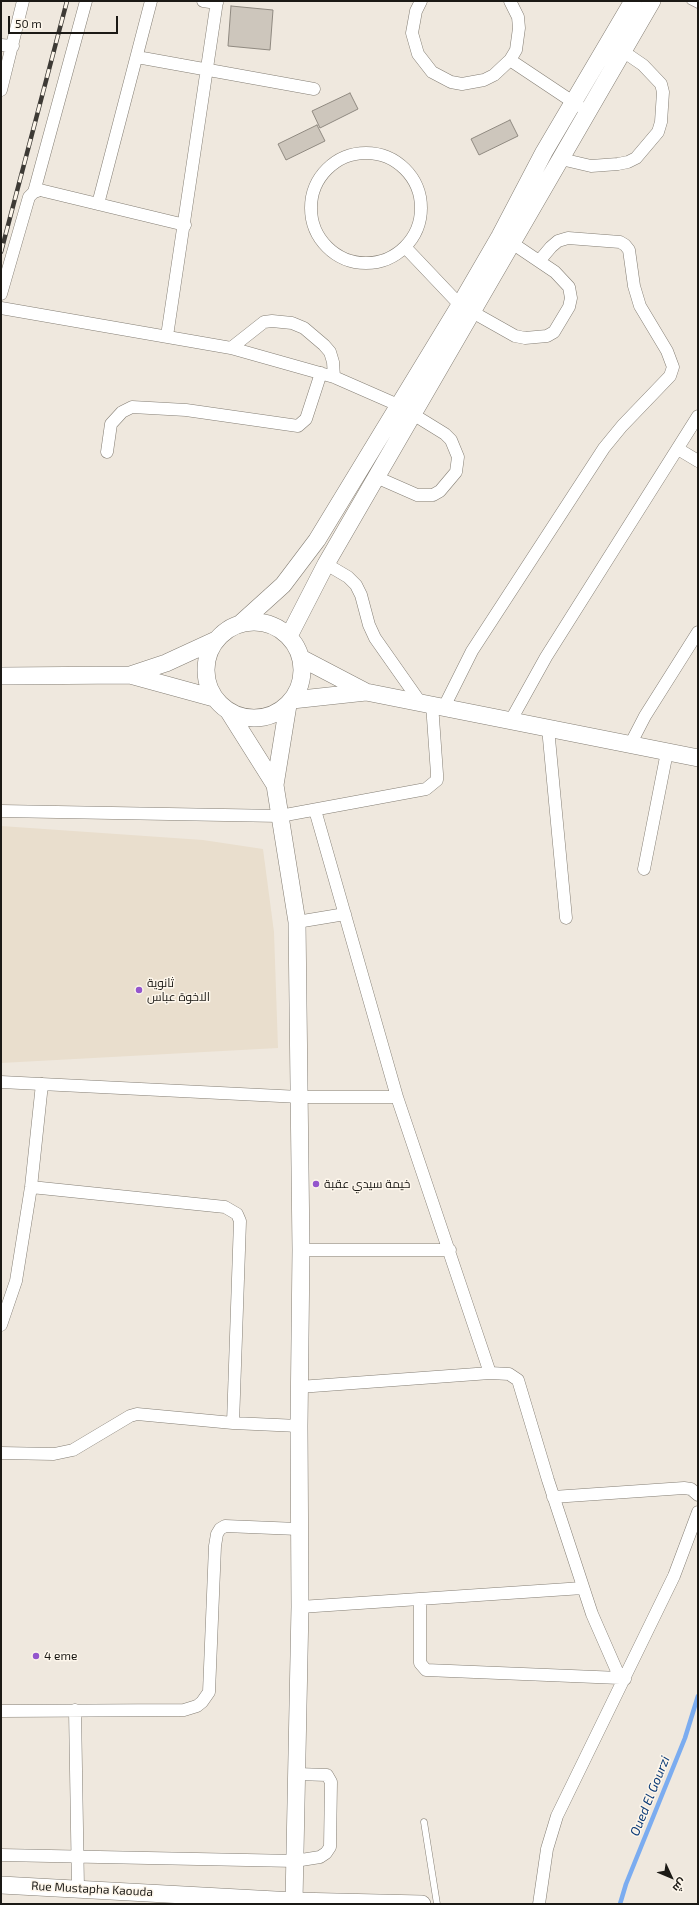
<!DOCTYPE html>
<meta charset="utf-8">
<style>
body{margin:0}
#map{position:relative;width:699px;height:1905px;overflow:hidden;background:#efe8de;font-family:"Exo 2",Cairo,sans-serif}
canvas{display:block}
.frame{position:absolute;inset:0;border:2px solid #1b1915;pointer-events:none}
.north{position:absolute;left:651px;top:1857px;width:40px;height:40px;-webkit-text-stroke:3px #fdf6eb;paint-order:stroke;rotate:134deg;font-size:11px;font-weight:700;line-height:16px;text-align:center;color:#1b1915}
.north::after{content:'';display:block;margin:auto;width:14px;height:18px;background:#1b1915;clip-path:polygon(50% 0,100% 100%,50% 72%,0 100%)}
.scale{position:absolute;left:8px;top:16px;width:110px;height:18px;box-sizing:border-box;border:2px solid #1b1915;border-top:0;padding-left:5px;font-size:12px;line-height:14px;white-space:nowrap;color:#1b1915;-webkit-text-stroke:3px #fdf6eb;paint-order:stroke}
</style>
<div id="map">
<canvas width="699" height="1905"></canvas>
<div class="frame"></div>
<div class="north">ش</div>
<div class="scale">50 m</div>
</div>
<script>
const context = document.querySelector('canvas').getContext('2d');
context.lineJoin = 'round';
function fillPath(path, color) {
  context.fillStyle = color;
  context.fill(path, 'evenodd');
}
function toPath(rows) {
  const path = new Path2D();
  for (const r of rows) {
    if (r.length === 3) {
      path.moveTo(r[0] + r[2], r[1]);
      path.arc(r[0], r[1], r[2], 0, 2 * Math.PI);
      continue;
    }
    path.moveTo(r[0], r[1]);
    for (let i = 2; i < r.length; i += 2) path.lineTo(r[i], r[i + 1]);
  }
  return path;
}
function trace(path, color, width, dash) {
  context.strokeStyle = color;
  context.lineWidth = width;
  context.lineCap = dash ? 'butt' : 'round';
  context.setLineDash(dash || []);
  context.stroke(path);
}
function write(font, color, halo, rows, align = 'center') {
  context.font = font + ' "Exo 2",Cairo,sans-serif';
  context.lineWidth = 3;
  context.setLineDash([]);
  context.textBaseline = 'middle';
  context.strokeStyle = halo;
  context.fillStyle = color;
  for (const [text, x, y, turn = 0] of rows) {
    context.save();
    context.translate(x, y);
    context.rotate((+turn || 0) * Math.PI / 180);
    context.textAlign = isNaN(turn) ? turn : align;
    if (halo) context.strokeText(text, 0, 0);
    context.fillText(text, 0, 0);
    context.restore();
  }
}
const built = toPath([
 [1,826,203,840,263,849,274,932,278,1048,1,1063]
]);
const stream = toPath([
 [620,1904,626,1884,685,1738,698,1696]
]);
const building = toPath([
 [231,6,273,10,270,50,228,46,231,6],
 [350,93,358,109,320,128,312,111,350,93],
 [510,120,518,136,479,155,471,139,510,120],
 [317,125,325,141,286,160,278,144,317,125]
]);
const lane = toPath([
 [690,1,698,5],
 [424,1822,437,1904]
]);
const street = toPath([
 [203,1,217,3],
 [421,1,416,11,412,33,418,54,432,72,451,82,462,84,484,80,494,75,510,60,516,50,519,28,518,17,510,1],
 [1,45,13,46],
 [137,57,314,89],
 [510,60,579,106],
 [1,90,23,1],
 [366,208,55],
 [561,159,591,166,618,164,628,162,636,158,658,132,661,122,663,92,661,84,643,65,624,52],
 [34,192,86,1],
 [98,204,151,1],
 [405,247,460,305,515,336,525,338,547,336,554,332,569,307,571,298,569,287,555,272,506,239],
 [1,294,29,197,34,192,40,190,185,225],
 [1,308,231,348,334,377,398,405,445,434,451,440,458,457,456,472,440,491,433,495,417,495,376,477],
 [167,336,217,1],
 [231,348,264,322,272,321,292,323,304,328,324,345,330,352,333,362,334,377],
 [678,449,698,461],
 [107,452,111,424,122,412,132,407,186,410,298,426,306,419,321,373],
 [326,564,348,577,356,585,361,595,369,625,375,638,420,702],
 [444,707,472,651,604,448,622,426,670,376,673,367,667,351,640,306,634,286,629,250,625,245,620,242,568,238,558,241,551,247,540,260],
 [511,720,546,657,698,416],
 [548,728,566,918],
 [630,745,645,716,698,632],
 [315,810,397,1097,490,1373],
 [1,811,280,816,426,789,437,780,437,774,432,704],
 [644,869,667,752],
 [297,922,345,914],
 [1,1082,300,1097,397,1097],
 [31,1187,225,1207,237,1214,240,1221,233,1423],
 [301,1250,450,1250],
 [1,1325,16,1281,31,1187,42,1084],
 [299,1387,490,1373,509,1374,518,1380,548,1480,592,1614,620,1678,625,1679],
 [1,1453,54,1454,73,1450,130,1416,137,1414,233,1423,299,1426],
 [553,1497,684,1488,691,1489,698,1495],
 [420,1599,420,1663,426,1670,620,1678],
 [300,1607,583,1588],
 [75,1710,78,1888],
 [1,1711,184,1710,197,1706,202,1702,209,1692,215,1546,217,1534,220,1529,225,1526,298,1529],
 [1,1855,295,1861,320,1857,326,1853,330,1847,331,1782,327,1775,297,1774],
 [539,1904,547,1849,557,1816,674,1576,698,1512]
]);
const secondary = toPath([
 [254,670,48],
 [241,623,283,585,317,540,460,305,500,236,544,152,633,1],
 [289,636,326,564,652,1],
 [301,658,366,692],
 [130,675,166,663,216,640],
 [1,676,130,675,214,698],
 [292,700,366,692,698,758],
 [288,705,275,785,297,922,301,1250,299,1426,300,1607,294,1901],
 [229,712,275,785],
 [1,1885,294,1901,422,1904]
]);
const rail = toPath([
 [1,252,67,1]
]);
const markers = [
 [139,990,4,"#9456cd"],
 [316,1184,4,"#9456cd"],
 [36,1656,4,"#9456cd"]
];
const poiNames = [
 ["ثانوية",147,983],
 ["الاخوة عباس",147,997],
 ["خيمة سيدي عقبة",324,1184],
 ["4 eme",44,1656]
];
const streetNames = [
 ["Rue Mustapha Kaouda",92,1889,3]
];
const waterNames = [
 ["Oued El Gourzi",650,1796,-68]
];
fillPath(built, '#e9decd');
trace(stream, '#7bacf0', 4.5);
fillPath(building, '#cdc6bc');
trace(building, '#8f8980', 1);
trace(lane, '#847e74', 7);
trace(street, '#847e74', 13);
trace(secondary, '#847e74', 18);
trace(lane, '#fff', 6);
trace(street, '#fff', 12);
trace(secondary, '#fff', 17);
trace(rail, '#3d3a35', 4.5);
trace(rail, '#fdf6eb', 3, [9]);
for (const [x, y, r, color] of markers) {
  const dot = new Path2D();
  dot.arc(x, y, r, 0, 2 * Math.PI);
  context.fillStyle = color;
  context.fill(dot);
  trace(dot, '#fdf6eb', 1.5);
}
write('12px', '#1b1915', '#fdf6eb', poiNames, 'left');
write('12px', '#1b1915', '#fdf6eb', streetNames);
write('italic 13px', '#0d3c78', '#fdf6eb', waterNames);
</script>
